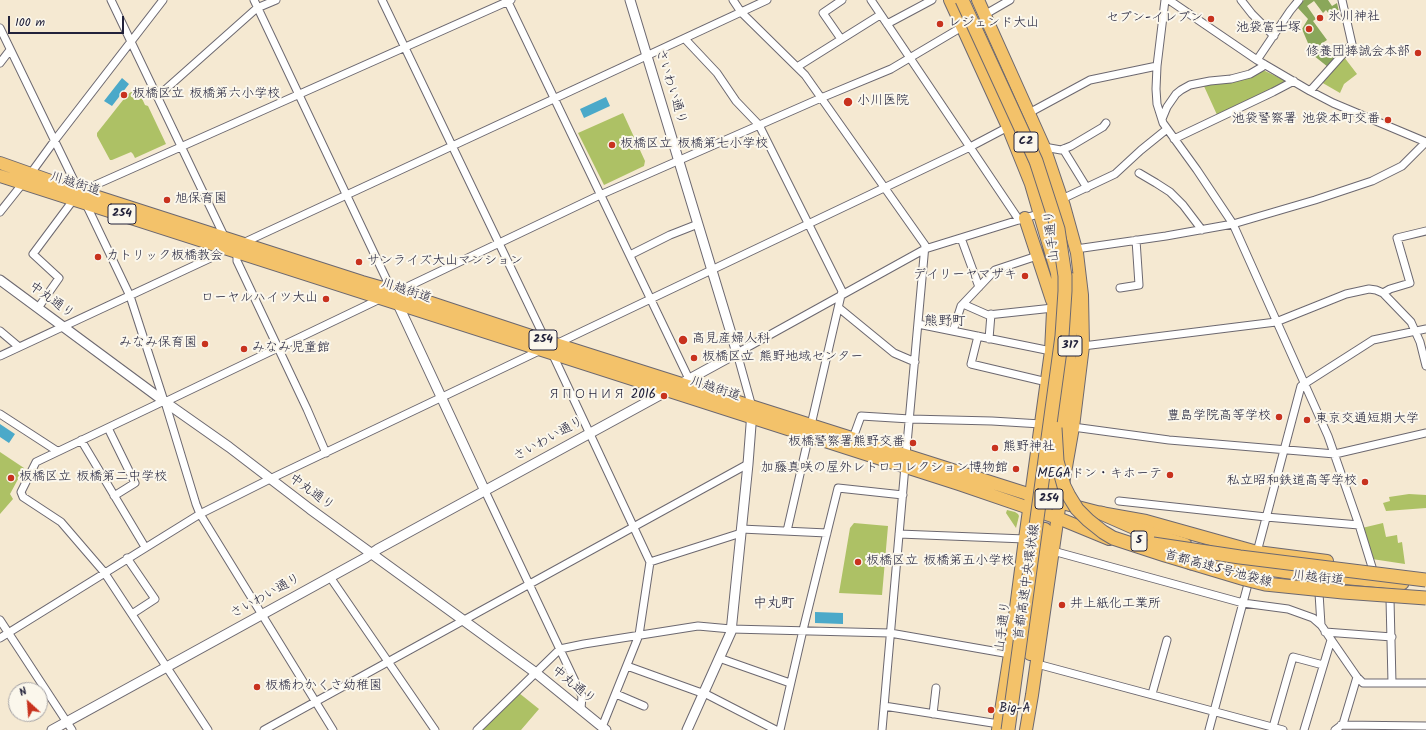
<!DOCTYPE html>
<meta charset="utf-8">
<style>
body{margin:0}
#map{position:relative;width:1426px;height:730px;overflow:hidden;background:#f5e9d2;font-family:Kalam,sans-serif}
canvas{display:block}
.north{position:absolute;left:8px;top:682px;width:40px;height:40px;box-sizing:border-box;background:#fbf7ec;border:1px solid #a4a2a5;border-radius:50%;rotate:334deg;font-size:11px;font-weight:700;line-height:16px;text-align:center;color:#22223b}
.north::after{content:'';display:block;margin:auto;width:14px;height:18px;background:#c8321e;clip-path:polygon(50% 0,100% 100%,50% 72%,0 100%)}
.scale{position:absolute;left:8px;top:16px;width:116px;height:18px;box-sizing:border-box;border:2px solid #22223b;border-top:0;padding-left:5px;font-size:12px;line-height:14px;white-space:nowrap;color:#22223b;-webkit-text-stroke:3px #fbf7ec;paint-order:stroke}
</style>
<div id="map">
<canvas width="1426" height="730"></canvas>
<div class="north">N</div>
<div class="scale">100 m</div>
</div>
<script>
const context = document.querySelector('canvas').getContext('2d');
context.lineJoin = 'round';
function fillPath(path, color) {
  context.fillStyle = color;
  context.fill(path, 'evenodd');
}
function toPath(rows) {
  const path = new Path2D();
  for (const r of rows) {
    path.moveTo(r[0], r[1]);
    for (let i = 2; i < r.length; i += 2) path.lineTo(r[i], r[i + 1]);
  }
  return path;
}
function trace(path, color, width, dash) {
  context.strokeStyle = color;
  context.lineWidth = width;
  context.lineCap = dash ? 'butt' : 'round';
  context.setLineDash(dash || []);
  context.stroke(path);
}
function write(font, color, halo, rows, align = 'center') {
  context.font = font + ' Kalam,"Klee One",sans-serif';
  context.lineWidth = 4;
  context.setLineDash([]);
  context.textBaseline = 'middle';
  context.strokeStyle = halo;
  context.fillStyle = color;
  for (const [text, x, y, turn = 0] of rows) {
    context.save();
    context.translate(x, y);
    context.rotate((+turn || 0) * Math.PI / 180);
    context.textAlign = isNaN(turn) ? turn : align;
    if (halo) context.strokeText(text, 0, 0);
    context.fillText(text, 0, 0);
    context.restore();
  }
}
const green = toPath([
 [1344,57,1357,74,1344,84,1340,93,1321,82],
 [1263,70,1288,82,1218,117,1203,84],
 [138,90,145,105,148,106,166,144,135,158,133,154,131,152,112,160,110,160,97,136,97,133,127,95,131,92],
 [623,113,645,161,644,166,604,185,578,133],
 [0,452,24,468,10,494,13,499,0,514],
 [1409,494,1426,495,1426,508,1386,511,1383,503,1390,501,1389,497],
 [1007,510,1015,512,1018,514,1019,516,1016,528,1006,513],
 [854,523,888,526,882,595,839,593,850,528],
 [1383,523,1386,537,1397,535,1398,543,1402,542,1405,564,1372,559,1362,528],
 [519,693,539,709,521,730,482,730]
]);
const forest = toPath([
 [1304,0,1328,0,1332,6,1337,3,1339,12,1329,14,1326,10,1323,13,1314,1,1307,6,1316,19,1313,21,1327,40,1321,44,1326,52,1335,46,1339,50,1339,54,1328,67,1313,55,1302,29,1308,19,1297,7]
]);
const water = toPath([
 [122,78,129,84,112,106,104,101],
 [606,97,610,106,584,118,580,109],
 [0,424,15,434,9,443,0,437],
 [815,612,843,613,843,624,815,623]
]);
const primaryTunnel = toPath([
 [1045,529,1052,485]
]);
const minor = toPath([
 [254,0,392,291],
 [382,0,546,341],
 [507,0,689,379],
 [733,0,741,12,805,75,925,245,906,455],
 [871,0,1019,220],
 [1165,0,1157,66,1156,89,1157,104,1163,123,1197,170,1233,224,1328,436,1359,525,1372,567],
 [1169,0,1257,60,1310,91,1333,103,1426,142],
 [1241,0,1252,14,1274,36],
 [984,15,1010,0],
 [887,24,932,0],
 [0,28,79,191],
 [685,39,717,73,736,101,759,125,842,291,811,425],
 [841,39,823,13,842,0],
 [1257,60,1290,11,1299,0],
 [0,63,10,50],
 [797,67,880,15],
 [1310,91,1352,44,1342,0],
 [158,96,257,8,276,0],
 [1029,113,1090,80,1157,66],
 [1162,119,1167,107,1176,94,1181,90,1190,85,1210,81,1231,79,1250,74,1262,67,1264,64],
 [1174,139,1273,92,1294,81],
 [1044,147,1061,150,1071,146,1103,127,1106,123],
 [1063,149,1087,188],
 [1139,173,1156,183,1170,192,1183,205,1202,230],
 [90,194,93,186,511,0],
 [1062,199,1115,174,1141,150,1167,129],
 [85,202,130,296,164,401,36,462,21,492,23,497,61,522,104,572,208,730],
 [0,212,31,173,55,140,163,0],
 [961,238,979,287],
 [1076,249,1166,236,1233,224,1315,200,1372,181,1402,166,1426,142],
 [630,255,670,235,698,224],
 [1120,288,1139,285,1136,240],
 [1383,293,1390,289,1410,283,1397,238,1426,231],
 [402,295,404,294,409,286,600,195,821,98,891,69,962,27],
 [963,304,988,315,1053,308],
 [38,308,59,278,33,254,74,199],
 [839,308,894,353,915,362],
 [918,324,1051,351],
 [0,331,19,347],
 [953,331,961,306,995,270,1037,256],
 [978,336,971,364,1047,382],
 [989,339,991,314],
 [556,344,970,147,1008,127],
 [1083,346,1276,322,1346,294,1369,289,1376,290,1383,293,1411,322,1420,342,1426,366],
 [552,353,650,562,639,635,602,727],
 [0,356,217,255,222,247,225,238,111,0],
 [752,407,737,353,925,249,1064,206],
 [0,414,57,451],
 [1073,427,1169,440,1335,454,1426,433],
 [108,428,135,483,114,496],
 [853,438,861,416,910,419,992,421,1041,424],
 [81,440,145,547],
 [326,453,307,409,237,261,237,252,243,243,767,0],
 [485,491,582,696,581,709],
 [1119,501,1266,517,1359,525],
 [741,529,827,533],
 [787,531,809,435],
 [899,534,1025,539],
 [1053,551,1243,603,1288,609,1313,618,1321,625],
 [1257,552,1301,386,1373,340,1426,329],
 [127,558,155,599,132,614],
 [650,562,741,533],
 [330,577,435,730],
 [1319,593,1321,625,1357,677,1363,683,1426,683],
 [1390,599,1392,683],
 [0,620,72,730],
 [1325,632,1392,637],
 [0,638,200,514,270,479,541,350],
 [719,658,790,683],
 [1037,664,1283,730],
 [627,666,699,692,704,693,776,730],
 [616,694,644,706],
 [1152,694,1167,640],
 [884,706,999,724],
 [933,714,936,688],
 [1341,725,1426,726],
 [1273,727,1293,657,1323,665],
 [264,730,748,464],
 [333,730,200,514,196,504,165,402,382,298],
 [477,730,560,649,584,644,698,626,731,629,890,633,1010,654],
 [780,730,803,630,838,488,903,495],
 [882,730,905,466],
 [1209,730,1248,584],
 [1304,730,1331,640],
 [1335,730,1343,724,1357,677]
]);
const tertiary = toPath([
 [0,280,165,402,229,447,310,509,536,673,606,730],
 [396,300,485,491],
 [52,730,365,558,378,549,737,353,630,0],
 [687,730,731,632,748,464,752,412]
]);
const primary = toPath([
 [950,0,1008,127,1031,184,1057,273,1059,301],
 [978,0,1044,147,1064,206,1065,213],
 [1025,218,1052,300],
 [1052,485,1068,383,1071,328,1071,279],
 [1030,654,1045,529],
 [998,730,1010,654,1025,539,1051,351,1054,291],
 [1026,730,1032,695,1060,501,1073,427,1083,346,1082,295,1077,253,1064,206]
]);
const trunk = toPath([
 [0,163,79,191,362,282,404,294,546,341,1031,495,1101,513,1146,521,1257,552,1327,561],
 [0,176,959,484,1058,518,1109,539]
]);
const motorway = toPath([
 [1101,513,1142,531,1185,545],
 [1234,560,1269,569,1289,572,1402,583],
 [1191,563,1212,561,1242,570]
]);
const motorwayBridge = toPath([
 [962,0,1036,161,1058,229,1065,276,1065,291,1062,336,1008,730],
 [1055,428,1057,461,1064,486,1069,496,1077,509,1088,520,1103,532,1113,538,1165,555,1245,579,1265,584,1343,592,1426,598],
 [1153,544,1240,557,1426,580]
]);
const markers = [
 [1320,18,4,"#c8321e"],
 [1211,19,4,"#c8321e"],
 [940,24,4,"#c8321e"],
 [1309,29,4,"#c8321e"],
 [1418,53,4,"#c8321e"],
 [124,95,4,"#c8321e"],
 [848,102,5,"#c8321e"],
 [1388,120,4,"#c8321e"],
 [612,145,4,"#c8321e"],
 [167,200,4,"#c8321e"],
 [98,257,4,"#c8321e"],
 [359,262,4,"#c8321e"],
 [1025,276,4,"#c8321e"],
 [326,299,4,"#c8321e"],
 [683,340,5,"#c8321e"],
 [205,344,4,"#c8321e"],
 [244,349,4,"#c8321e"],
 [694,358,4,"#c8321e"],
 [664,396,4,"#c8321e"],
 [1279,417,4,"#c8321e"],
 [1307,420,4,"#c8321e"],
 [913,443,4,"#c8321e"],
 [995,448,4,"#c8321e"],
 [1016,469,4,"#c8321e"],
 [1170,475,4,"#c8321e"],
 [11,478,4,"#c8321e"],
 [1365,482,4,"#c8321e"],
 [858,562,4,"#c8321e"],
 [1062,605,4,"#c8321e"],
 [257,687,4,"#c8321e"],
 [991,710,4,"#c8321e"]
];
const shields = [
 [1026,142,24],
 [122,214,28],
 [543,340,28],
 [1070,346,24],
 [1049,499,28],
 [1139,541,16]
];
const shieldNames = [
 ["C2",1026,142],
 ["254",122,214],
 ["254",543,340],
 ["317",1070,346],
 ["254",1049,499],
 ["5",1139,541]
];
const poiNames = [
 ["氷川神社",1328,18],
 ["セブン-イレブン",1203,19,"right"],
 ["レジェンド大山",948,24],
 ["池袋富士塚",1301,29,"right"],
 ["修養団捧誠会本部",1410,53,"right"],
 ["板橋区立 板橋第六小学校",132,95],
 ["小川医院",857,102],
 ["池袋警察署 池袋本町交番",1380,120,"right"],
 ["板橋区立 板橋第七小学校",620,145],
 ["旭保育園",175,200],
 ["カトリック板橋教会",106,257],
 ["サンライズ大山マンション",367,262],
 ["デイリーヤマザキ",1017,276,"right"],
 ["ローヤルハイツ大山",318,299,"right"],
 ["高見産婦人科",692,340],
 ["みなみ保育園",197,344,"right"],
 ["みなみ児童館",252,349],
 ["板橋区立 熊野地域センター",702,358],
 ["ЯПОНИЯ 2016",656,396,"right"],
 ["豊島学院高等学校",1271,417,"right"],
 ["東京交通短期大学",1315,420],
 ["板橋警察署熊野交番",905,443,"right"],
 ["熊野神社",1003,448],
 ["加藤真咲の屋外レトロコレクション博物館",1008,469,"right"],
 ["MEGAドン・キホーテ",1162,475,"right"],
 ["板橋区立 板橋第二中学校",19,478],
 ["私立昭和鉄道高等学校",1357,482,"right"],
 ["板橋区立 板橋第五小学校",866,562],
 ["井上紙化工業所",1070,605],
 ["板橋わかくさ幼稚園",265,687],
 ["Big-A",999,710]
];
const streetNames = [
 ["さいわい通り",670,87,73],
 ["川越街道",75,185,17],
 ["山手通り",1053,236,-96],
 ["川越街道",406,292,18],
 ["中丸通り",51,301,36],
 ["川越街道",715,390,18],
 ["さいわい通り",549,440,-29],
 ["中丸通り",311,493,36],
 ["首都高速5号池袋線",1218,570,15],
 ["川越街道",1318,579,6],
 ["首都高速中央環状線",1028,582,-82],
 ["さいわい通り",266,597,-29],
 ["山手通り",1004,627,-83],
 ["中丸通り",573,686,39]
];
const neighbourhoodNames = [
 ["熊野町",945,323],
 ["中丸町",774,605]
];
fillPath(green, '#adc165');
fillPath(forest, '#8aa75a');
fillPath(water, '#4ba9c9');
trace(primaryTunnel, '#cbc1b4', 12, [12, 6]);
trace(minor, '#6c6870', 9);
trace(tertiary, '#6c6870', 11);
trace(primary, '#6c6870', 14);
trace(trunk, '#6c6870', 14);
trace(motorway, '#6c6870', 15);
trace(minor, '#fff', 7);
trace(tertiary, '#fff', 9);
trace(primary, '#f3c26a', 12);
trace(trunk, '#f3c26a', 12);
trace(motorway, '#f3c26a', 13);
trace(motorwayBridge, '#6c6870', 15, []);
trace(motorwayBridge, '#f3c26a', 13);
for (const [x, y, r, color] of markers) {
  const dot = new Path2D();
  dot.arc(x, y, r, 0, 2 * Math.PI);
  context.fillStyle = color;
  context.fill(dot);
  trace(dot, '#fbf7ec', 1.5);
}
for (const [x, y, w] of shields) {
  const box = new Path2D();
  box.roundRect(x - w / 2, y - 10, w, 20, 3);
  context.fillStyle = '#fbf7ec';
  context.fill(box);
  trace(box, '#22223b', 1);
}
write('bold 12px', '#22223b', null, shieldNames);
write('13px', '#22223b', '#fbf7ec', poiNames, 'left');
write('13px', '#22223b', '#fbf7ec', streetNames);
write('14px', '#22223b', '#fbf7ec', neighbourhoodNames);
</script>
